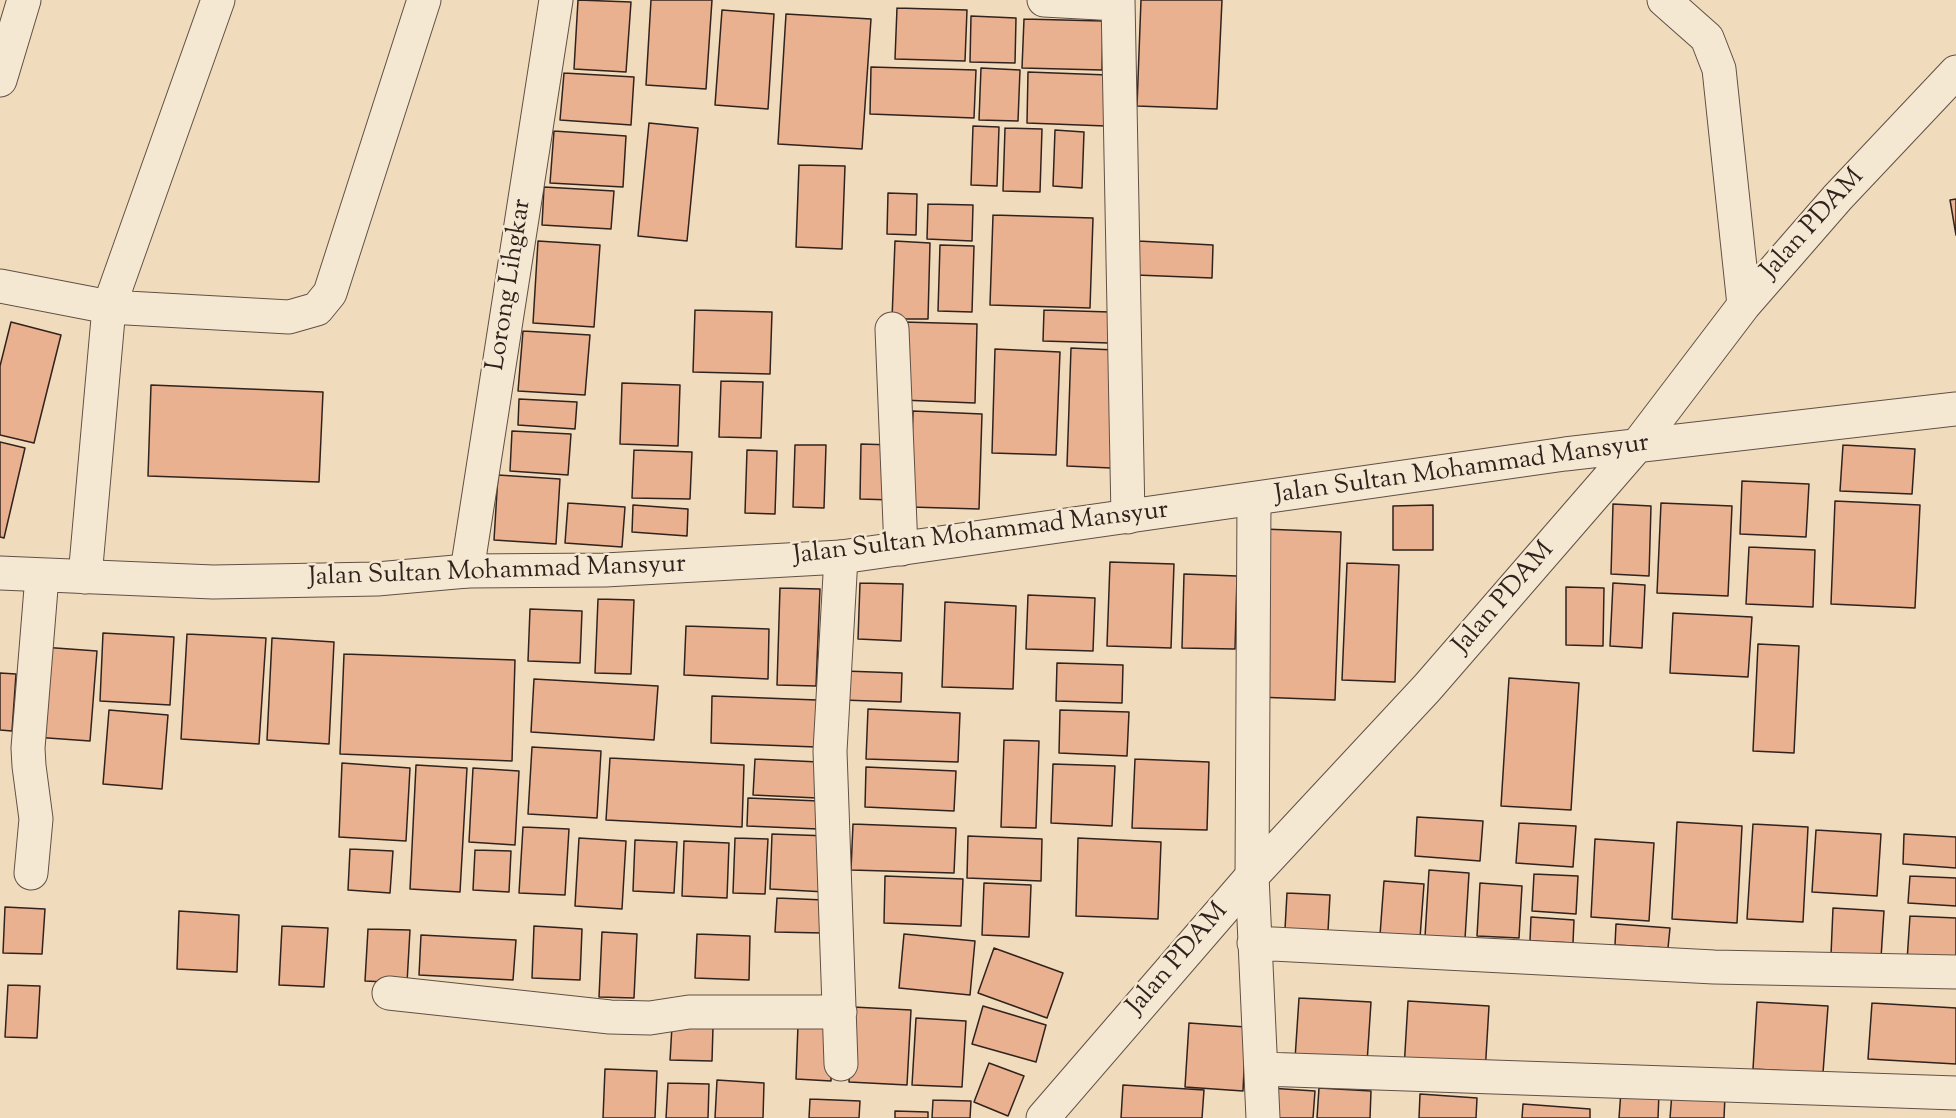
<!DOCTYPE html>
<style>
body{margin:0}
canvas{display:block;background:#f0dbbc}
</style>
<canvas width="1956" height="1118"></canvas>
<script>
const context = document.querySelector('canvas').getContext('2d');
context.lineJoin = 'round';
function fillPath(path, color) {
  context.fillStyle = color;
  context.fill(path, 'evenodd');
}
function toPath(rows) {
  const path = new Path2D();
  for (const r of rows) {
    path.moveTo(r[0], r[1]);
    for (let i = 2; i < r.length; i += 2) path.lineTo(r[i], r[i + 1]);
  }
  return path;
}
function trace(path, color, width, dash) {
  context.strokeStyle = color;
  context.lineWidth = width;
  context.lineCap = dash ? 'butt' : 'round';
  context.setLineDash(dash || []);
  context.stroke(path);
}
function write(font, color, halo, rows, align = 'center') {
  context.font = font + ' "Sorts Mill Goudy",serif';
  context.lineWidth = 5;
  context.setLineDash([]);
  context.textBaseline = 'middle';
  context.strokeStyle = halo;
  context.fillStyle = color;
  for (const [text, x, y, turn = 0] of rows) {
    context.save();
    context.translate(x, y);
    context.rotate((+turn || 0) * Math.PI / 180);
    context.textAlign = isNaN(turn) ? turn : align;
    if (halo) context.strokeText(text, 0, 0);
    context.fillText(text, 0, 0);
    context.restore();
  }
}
const building = toPath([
 [578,0,631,2,626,72,574,69,578,0],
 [651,0,712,0,706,89,646,85,651,0],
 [1141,0,1222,0,1217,109,1137,106,1141,0],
 [897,8,967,10,965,61,895,59,897,8],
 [722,10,774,14,768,109,715,105,722,10],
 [786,14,871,19,862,149,778,144,786,14],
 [971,16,1016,18,1015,63,970,62,971,16],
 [1024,19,1103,21,1102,70,1022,68,1024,19],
 [871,67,976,70,974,118,870,114,871,67],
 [981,68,1020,70,1018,121,979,120,981,68],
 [1028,72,1108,75,1106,126,1027,123,1028,72],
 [564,73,634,77,631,125,560,120,564,73],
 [649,123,698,128,687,241,638,236,649,123],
 [973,126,999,127,997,186,971,185,973,126],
 [1005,128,1042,129,1040,192,1003,191,1005,128],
 [1055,130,1084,132,1082,188,1053,186,1055,130],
 [554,131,626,136,623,187,550,183,554,131],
 [799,165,845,166,842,249,796,247,799,165],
 [544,187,614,191,611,229,542,225,544,187],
 [888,193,917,194,916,235,887,234,888,193],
 [1956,199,1956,235,1950,200,1956,199],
 [928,204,973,205,972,241,927,239,928,204],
 [993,215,1093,218,1090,308,990,305,993,215],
 [538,241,600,245,594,327,533,323,538,241],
 [895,241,930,243,928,319,892,319,895,241],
 [1138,241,1213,245,1212,278,1136,275,1138,241],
 [940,245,974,246,972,312,938,311,940,245],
 [695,310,772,312,770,374,693,372,695,310],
 [1044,310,1110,312,1109,343,1043,341,1044,310],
 [11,322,61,335,34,443,0,435,0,366,11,322],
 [903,322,977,324,975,403,901,400,903,322],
 [523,331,590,335,585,395,518,391,523,331],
 [1071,348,1115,350,1111,468,1067,466,1071,348],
 [995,349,1060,352,1056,455,992,453,995,349],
 [721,381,763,382,761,438,719,437,721,381],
 [622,383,680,385,678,446,620,444,622,383],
 [151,385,323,392,319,482,148,476,151,385],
 [519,399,577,402,575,429,518,425,519,399],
 [913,411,982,414,979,509,910,507,913,411],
 [512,431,571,434,568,475,510,471,512,431],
 [0,442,25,448,4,538,0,537,0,442],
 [861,444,894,445,893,500,860,499,861,444],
 [795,445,826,445,824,508,793,507,795,445],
 [1843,445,1915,449,1912,494,1840,491,1843,445],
 [634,450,692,452,690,499,632,498,634,450],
 [747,450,777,451,775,514,745,513,747,450],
 [498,475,560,479,556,544,494,540,498,475],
 [1742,481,1809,484,1806,537,1740,534,1742,481],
 [1835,501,1920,505,1915,608,1831,604,1835,501],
 [568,503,625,507,622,547,565,543,568,503],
 [1661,503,1732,506,1728,596,1657,593,1661,503],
 [1613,504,1651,506,1649,576,1611,574,1613,504],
 [633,505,688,509,687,536,632,532,633,505],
 [1433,505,1433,550,1393,550,1393,506,1433,505],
 [1263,529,1341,532,1335,700,1257,697,1263,529],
 [1749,547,1815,550,1813,607,1746,604,1749,547],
 [1110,562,1174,564,1171,648,1107,646,1110,562],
 [1347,563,1399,565,1395,682,1342,680,1347,563],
 [1184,574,1237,576,1235,649,1182,648,1184,574],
 [860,583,903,584,901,641,858,639,860,583],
 [1613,583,1645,585,1642,648,1610,646,1613,583],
 [1566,587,1604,588,1603,646,1566,645,1566,587],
 [780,588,820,589,816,686,777,685,780,588],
 [1028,595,1095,598,1093,651,1026,649,1028,595],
 [598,599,634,600,631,674,595,673,598,599],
 [945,602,1016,606,1013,689,942,687,945,602],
 [530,609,582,611,580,663,528,661,530,609],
 [1673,613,1752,617,1748,677,1670,673,1673,613],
 [686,626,769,629,768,679,684,675,686,626],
 [103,633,174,637,170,705,100,701,103,633],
 [187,634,266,638,259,744,181,739,187,634],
 [272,638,334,642,329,744,267,740,272,638],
 [1758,644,1799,646,1794,753,1753,751,1758,644],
 [42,647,97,651,90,741,34,737,42,647],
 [344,654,515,660,512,761,340,754,344,654],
 [1057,663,1123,665,1122,703,1056,701,1057,663],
 [844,671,902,673,901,702,842,700,844,671],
 [0,673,16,674,12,731,0,730,0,673],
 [1509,678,1579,683,1571,810,1501,806,1509,678],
 [534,679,658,686,654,740,531,732,534,679],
 [712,696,817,700,816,747,711,743,712,696],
 [868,709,960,713,958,762,866,759,868,709],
 [109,710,168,715,162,789,103,784,109,710],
 [1060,710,1129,712,1127,756,1059,753,1060,710],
 [1004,740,1039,741,1036,828,1001,827,1004,740],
 [532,747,601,751,597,818,528,814,532,747],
 [610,758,744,765,742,827,606,820,610,758],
 [755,759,819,762,817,798,753,795,755,759],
 [1135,759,1209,762,1207,830,1132,828,1135,759],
 [342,763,410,768,406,841,339,837,342,763],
 [1053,764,1115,766,1112,826,1051,823,1053,764],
 [416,765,467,768,460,892,410,889,416,765],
 [866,767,956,771,954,811,865,807,866,767],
 [473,768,519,771,515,845,469,842,473,768],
 [748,798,819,801,818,829,747,826,748,798],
 [1417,817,1483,821,1480,861,1415,856,1417,817],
 [1677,822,1742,826,1737,923,1672,919,1677,822],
 [1519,823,1576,826,1573,867,1516,863,1519,823],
 [853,824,956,828,954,873,851,870,853,824],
 [1753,824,1808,827,1803,922,1747,919,1753,824],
 [523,827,569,829,565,895,519,893,523,827],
 [1816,830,1881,834,1877,896,1812,892,1816,830],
 [772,834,829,836,826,892,770,889,772,834],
 [1904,834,1956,837,1956,868,1903,864,1904,834],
 [968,836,1042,839,1041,881,967,878,968,836],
 [579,838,626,841,622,909,575,906,579,838],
 [735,838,768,839,765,894,733,893,735,838],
 [1078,838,1161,842,1158,919,1076,916,1078,838],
 [1595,839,1654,843,1649,921,1591,917,1595,839],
 [635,840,677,842,674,893,633,891,635,840],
 [684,841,729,843,727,898,682,896,684,841],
 [350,849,393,851,390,893,348,890,350,849],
 [475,850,511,851,509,892,473,890,475,850],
 [1429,870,1469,873,1465,939,1425,937,1429,870],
 [1534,874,1578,876,1576,914,1532,911,1534,874],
 [885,876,963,879,961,926,884,923,885,876],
 [1910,876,1956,878,1956,906,1908,903,1910,876],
 [1384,881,1424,884,1420,938,1380,935,1384,881],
 [984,883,1031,885,1029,937,982,935,984,883],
 [1480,883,1522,886,1519,938,1477,936,1480,883],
 [1287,893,1330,895,1328,931,1285,929,1287,893],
 [777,898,824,900,823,933,775,932,777,898],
 [5,907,45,909,42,954,3,953,5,907],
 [1833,908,1884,911,1881,958,1831,955,1833,908],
 [179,911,239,915,237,972,177,969,179,911],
 [1910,916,1956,918,1956,964,1907,961,1910,916],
 [1531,917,1574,920,1573,943,1530,941,1531,917],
 [1616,924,1670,928,1668,948,1615,945,1616,924],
 [282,926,328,928,324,987,279,985,282,926],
 [534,926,582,929,580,980,532,978,534,926],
 [368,929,410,930,407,983,365,981,368,929],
 [602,932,637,934,634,998,599,997,602,932],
 [697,934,750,936,749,980,695,978,697,934],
 [904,934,975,941,970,995,899,988,904,934],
 [421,935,516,940,513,980,419,975,421,935],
 [994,948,1063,973,1047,1018,978,993,994,948],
 [8,985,40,986,37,1038,5,1037,8,985],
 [1299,998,1371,1002,1367,1063,1295,1059,1299,998],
 [1408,1001,1489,1006,1485,1074,1404,1069,1408,1001],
 [1757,1002,1828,1006,1823,1073,1753,1069,1757,1002],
 [1872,1003,1956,1008,1956,1064,1868,1059,1872,1003],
 [983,1006,1046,1025,1036,1062,972,1044,983,1006],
 [853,1007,911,1010,907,1085,849,1082,853,1007],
 [916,1018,966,1021,962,1087,912,1085,916,1018],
 [1189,1023,1246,1027,1243,1091,1185,1087,1189,1023],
 [798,1025,833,1026,831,1081,796,1079,798,1025],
 [672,1026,713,1027,712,1061,670,1060,672,1026],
 [989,1063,1024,1076,1008,1116,974,1102,989,1063],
 [605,1069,657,1071,655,1118,603,1118,605,1069],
 [717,1080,764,1083,763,1118,715,1118,717,1080],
 [668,1083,709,1084,708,1118,666,1118,668,1083],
 [1123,1085,1204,1090,1202,1118,1121,1118,1123,1085],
 [1269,1088,1315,1091,1313,1118,1268,1118,1269,1088],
 [1319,1088,1371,1091,1370,1118,1317,1118,1319,1088],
 [1621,1091,1659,1093,1658,1118,1619,1118,1621,1091],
 [1672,1093,1725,1096,1724,1118,1670,1118,1672,1093],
 [1420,1094,1477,1098,1476,1118,1419,1118,1420,1094],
 [810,1099,860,1101,859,1118,809,1118,810,1099],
 [933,1100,971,1101,970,1118,932,1118,933,1100],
 [1523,1104,1590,1109,1590,1118,1522,1118,1523,1104],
 [895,1111,928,1112,928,1118,895,1118,895,1111]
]);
const minor = toPath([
 [1044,0,1118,4],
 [1118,0,1128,517],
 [1664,0,1707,38,1719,69,1744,305],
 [0,80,24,0],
 [0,286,109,307,289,317,317,309,330,293,424,0],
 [892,329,901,549],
 [1636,447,1744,305,1838,197,1956,72],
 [1254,500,1252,876,1263,1118],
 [841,557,830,751,841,1064],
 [467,571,556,0],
 [85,577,109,307,218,0],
 [31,873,36,819,29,766,28,748,42,576],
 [1254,943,1714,967,1956,972],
 [389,993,610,1017,650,1018,689,1012,840,1012],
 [1262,1069,1956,1093]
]);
const tertiary = toPath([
 [0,573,213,582,377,579,467,571,605,570,841,557,1565,454,1956,409],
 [1043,1118,1252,876,1427,688,1636,447]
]);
const streetNames = [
 ["Jalan PDAM",1814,225,-48],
 ["Lorong Lihgkar",511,285,-81],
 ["Jalan Sultan Mohammad Mansyur",1462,471,-8],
 ["Jalan Sultan Mohammad Mansyur",981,535,-7],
 ["Jalan Sultan Mohammad Mansyur",497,573,-2],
 ["Jalan PDAM",1505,599,-49],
 ["Jalan PDAM",1179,960,-49]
];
fillPath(building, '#e9b18f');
trace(building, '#31221d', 1.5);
trace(minor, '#615045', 35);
trace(tertiary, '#615045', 35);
trace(minor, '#f5e8d3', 33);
trace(tertiary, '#f5e8d3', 33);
write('26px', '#31221d', '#f5e8d3', streetNames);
</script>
